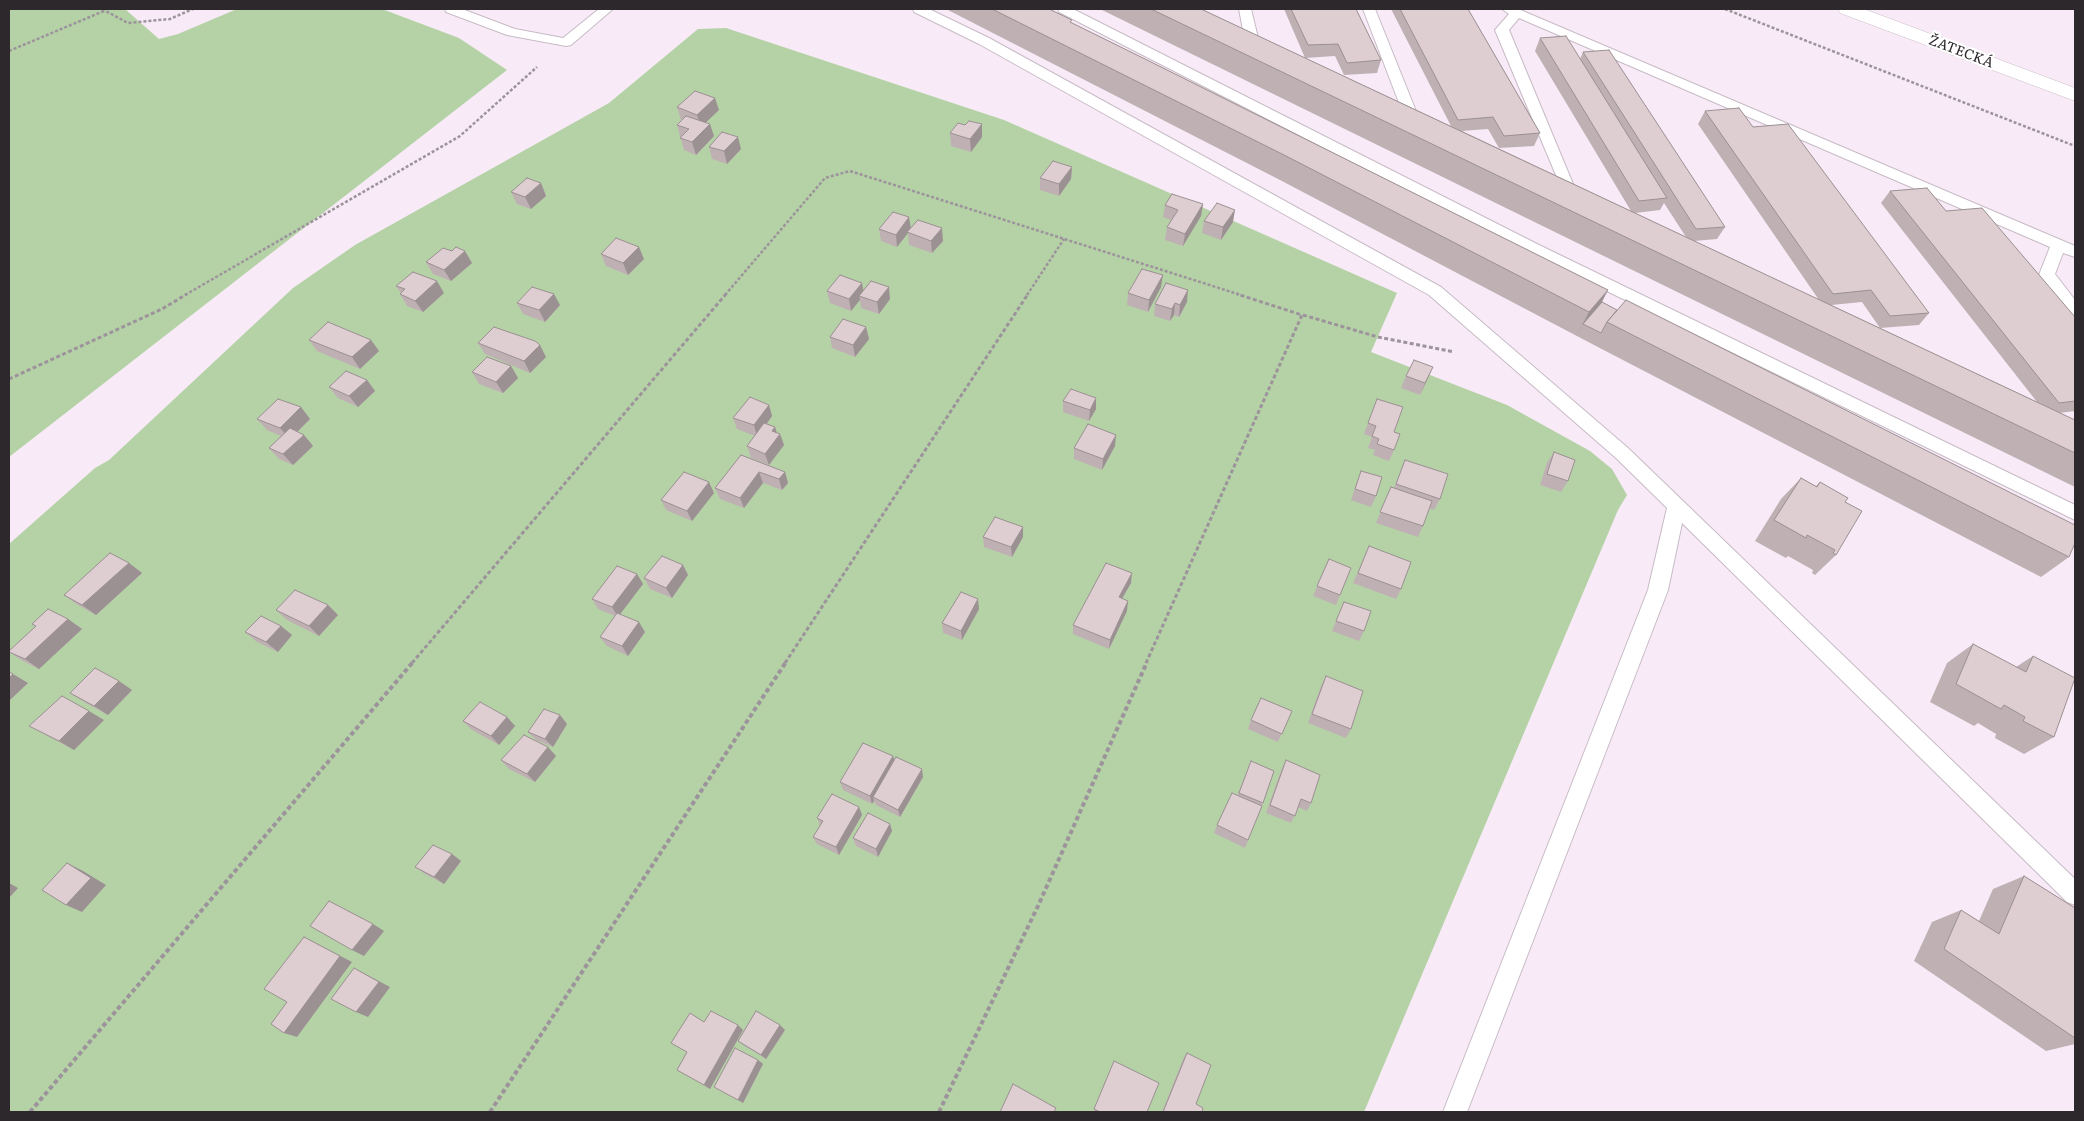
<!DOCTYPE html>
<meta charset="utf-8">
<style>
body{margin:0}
#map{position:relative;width:2084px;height:1121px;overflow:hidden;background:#f8ebf7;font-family:Literata,serif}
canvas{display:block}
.frame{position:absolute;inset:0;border:10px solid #2d282c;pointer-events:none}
</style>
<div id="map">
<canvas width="2084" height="1121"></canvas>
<div class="frame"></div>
</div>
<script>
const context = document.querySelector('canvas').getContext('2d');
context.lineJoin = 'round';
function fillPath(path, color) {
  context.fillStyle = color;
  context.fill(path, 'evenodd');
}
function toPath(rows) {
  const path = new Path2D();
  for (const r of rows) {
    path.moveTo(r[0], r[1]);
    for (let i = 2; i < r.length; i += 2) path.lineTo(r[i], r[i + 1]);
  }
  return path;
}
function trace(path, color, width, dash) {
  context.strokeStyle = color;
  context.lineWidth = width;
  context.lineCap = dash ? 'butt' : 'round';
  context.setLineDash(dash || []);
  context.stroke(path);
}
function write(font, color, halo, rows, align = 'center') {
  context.font = font + ' Literata,serif';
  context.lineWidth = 4.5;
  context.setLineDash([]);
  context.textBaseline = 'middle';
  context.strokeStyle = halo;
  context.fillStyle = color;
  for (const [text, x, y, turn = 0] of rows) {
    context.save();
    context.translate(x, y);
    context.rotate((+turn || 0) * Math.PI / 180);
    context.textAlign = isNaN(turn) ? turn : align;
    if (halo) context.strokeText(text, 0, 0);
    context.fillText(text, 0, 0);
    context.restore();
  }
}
const green = toPath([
 [9,9,125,9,159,39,178,34,237,9,382,9,459,38,507,70,9,457],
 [726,28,1004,120,1397,293,1371,352,1507,405,1590,451,1612,469,1627,495,1618,510,1364,1112,9,1112,9,544,95,468,109,460,293,288,355,245,609,103,698,29]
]);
const pathFar2 = toPath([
 [102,9,128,23,170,19,193,9],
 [1725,9,2075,146],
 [9,51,104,11],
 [185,295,460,136,537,67],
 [725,295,825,178,850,171,1241,295],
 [1027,295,1064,239]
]);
const pathFar1 = toPath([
 [1303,315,1378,337,1454,352],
 [9,379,162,309,187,294],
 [412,663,726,294],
 [785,663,1028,294],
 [1146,663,1302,315,1237,294]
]);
const path = toPath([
 [30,1112,413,662],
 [490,1112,786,662],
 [939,1112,1038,906,1147,662]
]);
const lane = toPath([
 [445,9,462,9,515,29,563,38,599,9,613,9,571,45,566,46,507,35,446,12,445,9],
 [913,9,929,9,989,38,1441,287,1628,448,2075,879,2075,905,2067,902,1682,523,1668,590,1467,1112,1443,1112,1648,590,1667,508,1616,458,1429,295,979,44,914,12,913,9],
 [1058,9,1073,9,1539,245,2075,505,2075,520,1529,253,1059,12,1058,9],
 [1239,9,1251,9,1260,46,1258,49,1253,50,1246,46,1239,9],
 [1363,9,1375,9,1420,121,1418,124,1408,124,1406,121,1363,9],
 [1502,9,1518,9,2075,246,2075,257,2063,253,2055,274,2075,300,2075,317,2069,315,2039,275,2050,247,1519,18,1509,30,1578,196,1576,199,1571,201,1566,199,1495,30,1509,14,1502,9]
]);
const secondary = toPath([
 [1838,9,1864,9,2075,88,2075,101,1840,13,1838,9]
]);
const wall = toPath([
 [946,9,1049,9,1072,23,1143,58,1608,290,1602,302,2069,557,2041,577,1594,345,1280,180],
 [1100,9,1201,9,1305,58,1284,9,1356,9,1381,60,1377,73,1344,75,1335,56,1305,58,1451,126,1391,9,1468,9,1540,133,1534,146,1499,148,1488,129,1462,131,1631,211,1535,51,1540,38,1580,59,1583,52,1725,227,1717,239,1694,241,1819,300,1698,124,1705,111,1753,127,1929,313,1919,325,1880,328,1862,302,1831,305,2037,402,1881,203,1890,191,1946,211,2075,317,2075,411,2059,413,2075,420,2075,487],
 [1664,203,1686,237,1635,213,1660,210],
 [677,107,719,110,706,122,714,136,696,155,684,150,677,125,682,120,681,120],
 [982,124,982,137,971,152,951,146,950,133,965,125],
 [709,147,741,149,727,164,712,159],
 [1072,167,1071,179,1059,196,1040,190,1040,178],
 [541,183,546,196,531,209,517,204,511,192],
 [1203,204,1201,216,1183,246,1165,240,1167,227,1171,220,1163,217,1165,205],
 [1204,221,1233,222,1221,240,1202,233],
 [911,228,943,241,932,253,909,245,908,233,897,247,881,241,879,229],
 [452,251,472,263,451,281,433,274,426,262],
 [601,254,644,259,628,275,606,266],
 [862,283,863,291,890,299,879,314,861,308,860,300,851,311,830,303,827,291],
 [396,286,444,293,423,312,407,306,400,294,401,293],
 [1161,287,1148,312,1127,305,1128,293],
 [1187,302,1179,317,1174,315,1170,321,1154,316,1155,304],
 [517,303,560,305,545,322,523,314],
 [866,327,869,339,855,357,832,348,830,337],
 [309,340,371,340,379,351,360,369,317,351],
 [478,343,546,357,530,373,485,354],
 [511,366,518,378,503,393,479,384,472,372],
 [1406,376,1428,378,1420,395,1401,388],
 [367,380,375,391,358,407,338,398,329,387],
 [1377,399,1394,432,1394,450,1389,461,1373,455,1375,450,1368,448,1372,437,1364,434],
 [1063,401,1096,409,1089,421,1063,412],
 [769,405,772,416,767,424,775,427,777,433,780,434,784,445,769,465,751,458,747,446,755,436,737,429,733,418],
 [301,407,310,419,297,432,304,435,313,446,293,465,279,459,269,448,281,436,267,430,257,419],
 [1115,446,1102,470,1074,459,1074,448],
 [1554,452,1568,481,1561,492,1540,485,1547,463],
 [741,455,785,472,788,483,782,490,763,483,744,508,720,499,715,488],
 [1405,460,1440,499,1434,510,1429,508,1423,526,1418,537,1376,523,1391,487,1394,488],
 [1361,471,1376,496,1371,507,1351,500],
 [1801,478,1816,486,1820,482,1845,502,1836,555,1815,575,1812,573,1813,570,1788,556,1786,558,1755,541,1781,499],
 [714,493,692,521,666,510,661,500],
 [1023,527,1023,537,1012,557,984,547,983,537],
 [1369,546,1401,589,1396,599,1353,583],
 [1329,559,1340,595,1336,605,1313,596],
 [129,563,142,573,96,615,78,605,64,595],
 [683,565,688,575,672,598,650,589,644,578],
 [637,574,643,584,620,614,645,632,628,656,607,646,600,637,615,616,598,609,592,599],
 [1131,583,1122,599,1127,611,1109,649,1073,634,1073,625],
 [1344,602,1364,631,1359,641,1332,631],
 [328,605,338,615,319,636,287,620,276,610],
 [979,609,962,640,943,633,942,623],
 [68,619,82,629,39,669,23,661,9,652],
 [281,626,292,635,278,652,257,642,245,632],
 [1973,644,2016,667,2033,656,2054,737,2024,754,1995,738,1996,734,1978,723,1974,726,1930,702,1947,663],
 [1326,676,1351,729,1346,738,1308,723,1321,686],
 [132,690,108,715,84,702,70,693],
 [1292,711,1278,742,1248,729,1251,720],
 [560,715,567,724,553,747,536,740,528,732],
 [507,717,515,726,499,745,472,730,463,721],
 [104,720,74,750,29,726],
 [556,756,535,782,509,769,501,760],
 [895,760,923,777,900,817,876,805,874,801,872,804,843,790,840,782],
 [1286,760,1311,803,1307,811,1298,807,1291,823,1266,813,1282,768],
 [1251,761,1263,803,1245,848,1214,833,1217,825,1237,796],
 [859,807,862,815,839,855,817,844,813,837,820,825,817,818],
 [890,824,892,831,878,857,856,846,853,838],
 [452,854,461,861,444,884,425,874,415,867],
 [2024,876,2075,908,2075,1044,2046,1051,1914,961,1932,922,1961,910,1979,921,1993,889],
 [704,1022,738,1025,743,1030,710,1089,677,1070,687,1052,671,1043],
 [785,1030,766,1059,743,1045,738,1041],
 [1187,1053,1196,1104,1202,1112,1162,1112,1184,1057],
 [758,1060,763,1064,743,1103,714,1087],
 [1094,1109,1147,1112,1094,1112]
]);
const shadedWall = toPath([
 [715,98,719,110,701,127,697,115],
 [710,124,714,136,696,155,692,142],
 [982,124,982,137,971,152,970,139],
 [738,137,741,149,727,164,724,151],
 [1072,167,1071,179,1059,196,1059,184],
 [541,183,546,196,531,209,525,197],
 [1203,204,1201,216,1183,246,1185,234],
 [1235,210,1233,222,1221,240,1223,227],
 [909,217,911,229,897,247,896,235],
 [942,228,943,241,932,253,931,241],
 [639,247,644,259,628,275,623,263],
 [465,251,472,263,451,281,444,270],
 [1163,275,1161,287,1148,312,1149,300],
 [437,281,444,293,423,312,415,301],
 [862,283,864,295,859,296,860,300,851,311,849,299],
 [889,287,890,299,879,314,877,302],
 [1188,290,1187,302,1179,317,1180,305],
 [1608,290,1595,314,1583,324,1577,335,1589,312],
 [554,294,560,305,545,322,539,310],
 [1175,303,1174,315,1170,321,1172,309],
 [866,327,869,339,855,357,853,345],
 [371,340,379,351,360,369,352,357],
 [540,345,546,357,530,373,524,361],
 [511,366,518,378,503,393,496,382],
 [1433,367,1428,378,1420,395,1425,383],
 [367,380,375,391,358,407,349,396],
 [1096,398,1096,409,1089,421,1090,410],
 [769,405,772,416,757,437,754,425],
 [301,407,310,419,290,439,280,428],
 [775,427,778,437,780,434,784,445,769,465,765,454,772,431],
 [304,435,313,446,293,465,283,454],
 [1116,435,1115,446,1102,470,1103,459],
 [759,472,763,483,744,508,740,498],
 [785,472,788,483,782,490,779,479],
 [709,482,714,493,692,521,687,511],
 [1023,527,1023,537,1012,557,1011,547],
 [129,563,142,573,96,615,82,605],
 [683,565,688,575,672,598,666,588],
 [1132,573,1131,583,1117,607,1119,597],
 [637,574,643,584,618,617,612,607],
 [978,599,979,609,962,640,961,631],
 [1128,601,1127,611,1109,649,1110,640],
 [328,605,338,615,319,636,309,626],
 [68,619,82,629,39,669,25,659],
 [639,622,645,632,628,656,622,646],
 [281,626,292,635,278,652,266,642],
 [13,674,28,683,9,701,9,678],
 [119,681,132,690,108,715,94,706],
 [89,711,104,720,74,750,59,741],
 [560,715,567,724,553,747,545,739],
 [507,717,515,726,499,745,491,736],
 [548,747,556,756,535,782,527,774],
 [893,756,896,764,873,797,874,801,872,804,870,796],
 [922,769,923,777,900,817,898,810],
 [859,807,862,815,839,855,836,847],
 [890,824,892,831,878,857,876,849],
 [452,854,461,861,444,884,434,877],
 [67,863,83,871,106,885,82,912,66,905],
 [9,883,18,888,9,898],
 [373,924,384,931,364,956,352,950],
 [304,937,352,962,297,1037,284,1033],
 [354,968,390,987,368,1017,356,1012],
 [738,1025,743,1030,710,1089,704,1085],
 [780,1025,785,1030,766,1059,761,1055],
 [758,1060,763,1064,743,1103,738,1100]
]);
const building = toPath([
 [992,9,1049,9,1072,20,1070,22,1143,58,1608,290,1589,312,1286,156,992,9],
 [1151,9,1201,9,2075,420,2075,453,1151,9],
 [1291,9,1356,9,1381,60,1347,63,1338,44,1308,45,1291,9],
 [1400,9,1468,9,1540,133,1504,136,1493,117,1458,120,1400,9],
 [1566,36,1667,198,1639,201,1540,38,1566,36],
 [1609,50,1725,227,1696,229,1583,52,1609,50],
 [695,91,715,98,697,115,677,107,695,91],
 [1739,108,1753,127,1788,124,1929,313,1890,316,1871,290,1833,294,1705,111,1739,108],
 [686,116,710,124,692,142,680,138,689,129,677,125,686,116],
 [969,121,982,124,970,139,950,133,958,123,965,125,969,121],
 [722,132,738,137,724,151,709,147,722,132],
 [1053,161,1072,167,1059,184,1040,178,1053,161],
 [527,178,541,183,525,197,511,192,527,178],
 [1927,188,1946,211,1982,208,2075,317,2075,401,2059,403,1890,191,1927,188],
 [1172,194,1203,204,1185,234,1167,227,1178,210,1165,205,1172,194],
 [1217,203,1235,210,1223,227,1204,221,1217,203],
 [893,212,909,217,896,235,879,229,893,212],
 [918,220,942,228,931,241,907,232,918,220],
 [616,238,639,247,623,263,601,254,616,238],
 [456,247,465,251,444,270,426,262,443,248,452,251,456,247],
 [1142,269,1163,275,1149,300,1128,293,1142,269],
 [413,272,437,281,415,301,400,294,405,289,396,286,413,272],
 [840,275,862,283,849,299,827,291,840,275],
 [871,281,889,287,877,302,859,296,871,281],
 [1166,283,1188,290,1180,305,1175,303,1172,309,1155,304,1166,283],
 [532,287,554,294,539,310,517,303,532,287],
 [1626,300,2075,525,2075,543,2069,557,1607,322,1626,300],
 [1602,302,1617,310,1607,322,1601,333,1583,324,1602,302],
 [843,319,866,327,853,345,830,337,843,319],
 [328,322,371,340,352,357,309,340,328,322],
 [494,327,535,341,540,345,524,361,478,343,494,327],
 [487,357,511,366,496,382,472,372,487,357],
 [1414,360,1433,367,1425,383,1406,376,1414,360],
 [346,371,367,380,349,396,329,387,346,371],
 [1071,389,1096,398,1090,410,1063,401,1071,389],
 [750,397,769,405,754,425,733,418,750,397],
 [278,399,301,407,280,428,257,419,278,399],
 [1377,399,1403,407,1394,432,1400,434,1394,450,1377,444,1379,439,1372,436,1376,426,1368,423,1377,399],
 [764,423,775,427,772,431,780,434,765,454,747,446,764,423],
 [1088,424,1116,435,1103,459,1074,448,1088,424],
 [290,428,304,435,283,454,269,448,290,428],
 [1554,452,1575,460,1568,481,1547,474,1554,452],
 [741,455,785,472,779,479,759,472,740,498,715,488,741,455],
 [1405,460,1448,474,1440,499,1396,484,1405,460],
 [1361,471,1382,477,1376,496,1355,489,1361,471],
 [684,472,709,482,687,511,661,500,684,472],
 [1801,478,1817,487,1820,482,1848,498,1845,502,1862,511,1836,555,1833,553,1835,550,1807,535,1806,538,1774,520,1801,478],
 [1391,487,1432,501,1423,526,1380,512,1391,487],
 [995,517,1023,527,1011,547,983,537,995,517],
 [1369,546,1411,562,1401,589,1358,573,1369,546],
 [110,553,129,563,82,605,64,595,110,553],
 [662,556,683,565,666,588,644,578,662,556],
 [1329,559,1351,568,1340,595,1317,586,1329,559],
 [1106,563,1132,573,1119,597,1128,601,1110,640,1073,625,1106,563],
 [617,566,637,574,612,607,592,599,617,566],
 [295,590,328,605,309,626,276,610,295,590],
 [961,592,978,599,961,631,942,623,961,592],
 [1344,602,1371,611,1364,631,1336,621,1344,602],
 [48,609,68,619,25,659,9,652,9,651,36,626,32,624,48,609],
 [617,613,639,622,622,646,600,637,617,613],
 [261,616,281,626,266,642,245,632,261,616],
 [1973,644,2026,672,2033,656,2075,678,2054,737,2023,721,2025,717,2004,705,2001,709,1956,684,1973,644],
 [95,668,119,681,94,706,70,693,95,668],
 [9,672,13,674,9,678,9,672],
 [1326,676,1363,691,1351,729,1312,714,1326,676],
 [62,696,89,711,59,741,29,726,62,696],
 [1261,698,1292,711,1282,734,1251,720,1261,698],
 [480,702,507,717,491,736,463,721,480,702],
 [544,709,560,715,545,739,528,732,544,709],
 [524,735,548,747,527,774,501,760,524,735],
 [863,743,893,756,870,796,840,782,863,743],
 [896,757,922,769,898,810,873,797,896,757],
 [1286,760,1320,775,1311,803,1301,799,1295,816,1270,805,1286,760],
 [1251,761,1274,771,1263,803,1239,793,1251,761],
 [1232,793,1262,806,1248,840,1217,825,1232,793],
 [832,794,859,807,836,847,813,837,823,821,817,818,832,794],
 [868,813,890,824,876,849,853,838,868,813],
 [433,845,452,854,434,877,415,867,433,845],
 [67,863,91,878,66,905,42,890,67,863],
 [2024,876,2075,908,2075,1038,1944,949,1961,910,1999,934,2024,876],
 [329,901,373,924,352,950,310,926,329,901],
 [304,937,340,956,284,1033,271,1024,287,1002,264,989,304,937],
 [354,968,379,982,356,1012,331,999,354,968],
 [711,1011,738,1025,704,1085,677,1070,687,1052,671,1043,690,1013,704,1022,711,1011],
 [756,1011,780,1025,761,1055,738,1041,756,1011],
 [735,1048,758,1060,738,1100,714,1087,735,1048],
 [1187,1053,1211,1065,1196,1104,1203,1108,1202,1112,1163,1112,1187,1053],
 [1114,1061,1159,1083,1147,1112,1100,1112,1094,1109,1114,1061],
 [1013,1084,1056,1108,1054,1112,1000,1112,1013,1084]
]);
const farStreetnames = [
 ["ŽATECKÁ",1961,52,21]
];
fillPath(green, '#b5d2a7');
trace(lane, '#c7bbc6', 2);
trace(secondary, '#c7bbc6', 1);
trace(pathFar2, '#9c939b', 2.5, [3, 2]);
trace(pathFar1, '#9c939b', 3, [4, 2.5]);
trace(path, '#9c939b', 4, [4.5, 3]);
fillPath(lane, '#fff');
fillPath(secondary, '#fff');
fillPath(wall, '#bfb0b4');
fillPath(shadedWall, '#9b9092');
fillPath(building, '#decdd1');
trace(building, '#9b9092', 1);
write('14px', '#2d282c', '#fff', farStreetnames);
</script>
